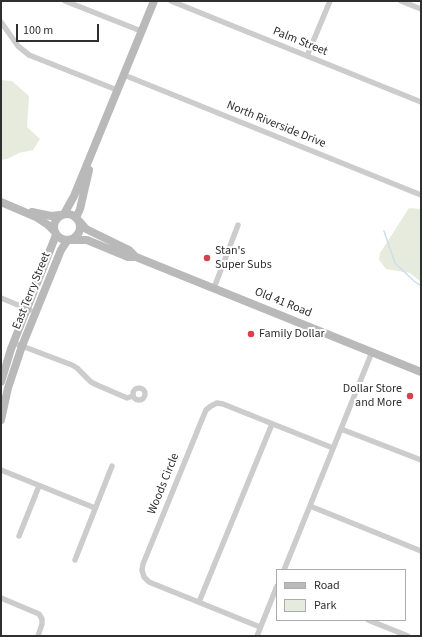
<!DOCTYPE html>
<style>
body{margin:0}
#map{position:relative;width:422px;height:637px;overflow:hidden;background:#fff;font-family:"Source Sans 3",sans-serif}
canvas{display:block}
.frame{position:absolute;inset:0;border:2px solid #2f2f2f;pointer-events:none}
.legend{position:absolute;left:276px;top:569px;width:130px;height:52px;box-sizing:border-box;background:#fff;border:1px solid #acacac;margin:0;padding:5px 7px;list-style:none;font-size:12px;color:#2f2f2f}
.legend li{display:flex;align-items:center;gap:8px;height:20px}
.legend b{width:20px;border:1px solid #acacac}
.scale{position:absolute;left:16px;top:24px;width:83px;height:18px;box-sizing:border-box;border:2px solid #2f2f2f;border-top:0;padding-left:5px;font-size:12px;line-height:14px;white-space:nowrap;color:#2f2f2f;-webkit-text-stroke:3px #fff;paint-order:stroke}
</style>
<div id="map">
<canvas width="422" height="637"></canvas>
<div class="frame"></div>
<ul class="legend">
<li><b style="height:5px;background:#b9b9b9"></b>Road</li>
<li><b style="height:11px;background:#e6ebde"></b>Park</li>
</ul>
<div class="scale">100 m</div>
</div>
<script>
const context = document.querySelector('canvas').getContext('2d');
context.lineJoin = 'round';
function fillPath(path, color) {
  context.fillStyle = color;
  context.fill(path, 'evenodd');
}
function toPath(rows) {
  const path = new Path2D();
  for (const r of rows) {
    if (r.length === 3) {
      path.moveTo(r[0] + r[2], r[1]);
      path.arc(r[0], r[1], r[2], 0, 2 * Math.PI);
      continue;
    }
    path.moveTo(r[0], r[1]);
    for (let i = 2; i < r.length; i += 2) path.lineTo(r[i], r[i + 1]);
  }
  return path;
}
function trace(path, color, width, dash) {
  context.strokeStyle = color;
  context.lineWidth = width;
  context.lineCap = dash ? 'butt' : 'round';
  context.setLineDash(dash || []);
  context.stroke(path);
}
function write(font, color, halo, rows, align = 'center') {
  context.font = font + ' "Source Sans 3",sans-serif';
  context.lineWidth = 4;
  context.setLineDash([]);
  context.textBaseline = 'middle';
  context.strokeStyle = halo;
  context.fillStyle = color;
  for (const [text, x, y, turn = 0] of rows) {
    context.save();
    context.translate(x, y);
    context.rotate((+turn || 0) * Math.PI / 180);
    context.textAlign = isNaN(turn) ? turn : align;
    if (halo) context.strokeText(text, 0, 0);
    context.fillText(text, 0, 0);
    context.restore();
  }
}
const green = toPath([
 [1,80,12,81,29,96,27,127,40,139,33,150,19,153,7,159,1,160],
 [409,208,421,209,421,282,410,273,386,269,379,260,380,253]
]);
const stream = toPath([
 [384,231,395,263,414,281,421,286]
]);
const street = toPath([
 [65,1,141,31],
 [171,1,421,102],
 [401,1,421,9],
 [1,22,18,46,29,55,117,90],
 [307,56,330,1],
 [124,75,421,195],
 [214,288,238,225],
 [1,298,30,310],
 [14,343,72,365,77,368,91,382,97,385,127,398,133,396],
 [139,394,6],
 [341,429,421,460],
 [1,470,95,508],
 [310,506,421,551],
 [19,536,39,486],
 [75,560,112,466],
 [284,570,372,352],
 [1,598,39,614,42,619,42,624,38,636],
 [199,602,272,424],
 [368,620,408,636],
 [260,627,149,582,144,577,142,570,143,564,201,422,206,410,211,406,217,403,223,404,333,448],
 [257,636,277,586]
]);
const secondary = toPath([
 [1,202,36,217,48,225,54,231],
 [32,212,51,216,60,215],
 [67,227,13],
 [64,214,74,196,154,1],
 [76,218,80,209,89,170],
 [79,221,86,229,129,250,136,257],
 [72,240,87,240,128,257,136,257,421,372],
 [1,382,11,349,56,235],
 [1,420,8,388,22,346,61,250,67,241]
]);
const markers = [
 [207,258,4,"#d83f4f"],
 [251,334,4,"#d83f4f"],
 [410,396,4,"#d83f4f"]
];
const streetNames = [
 ["Palm Street",300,42,22],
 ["North Riverside Drive",276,125,22],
 ["East Terry Street",32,291,-68],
 ["Old 41 Road",283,303,22],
 ["Woods Circle",164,484,-68]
];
const poiNames = [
 ["Stan's",215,251],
 ["Super Subs",215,265],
 ["Family Dollar",259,334],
 ["Dollar Store",402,389,"right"],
 ["and More",402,403,"right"]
];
fillPath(green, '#e6ebde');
trace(stream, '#ccdfea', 1.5);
trace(street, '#ccc', 5.5);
trace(secondary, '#b9b9b9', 8);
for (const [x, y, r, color] of markers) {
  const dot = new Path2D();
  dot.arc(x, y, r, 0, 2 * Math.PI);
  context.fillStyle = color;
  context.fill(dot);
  trace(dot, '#fff', 1.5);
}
write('12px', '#2f2f2f', '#fff', streetNames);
write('12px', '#2f2f2f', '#fff', poiNames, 'left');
</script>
